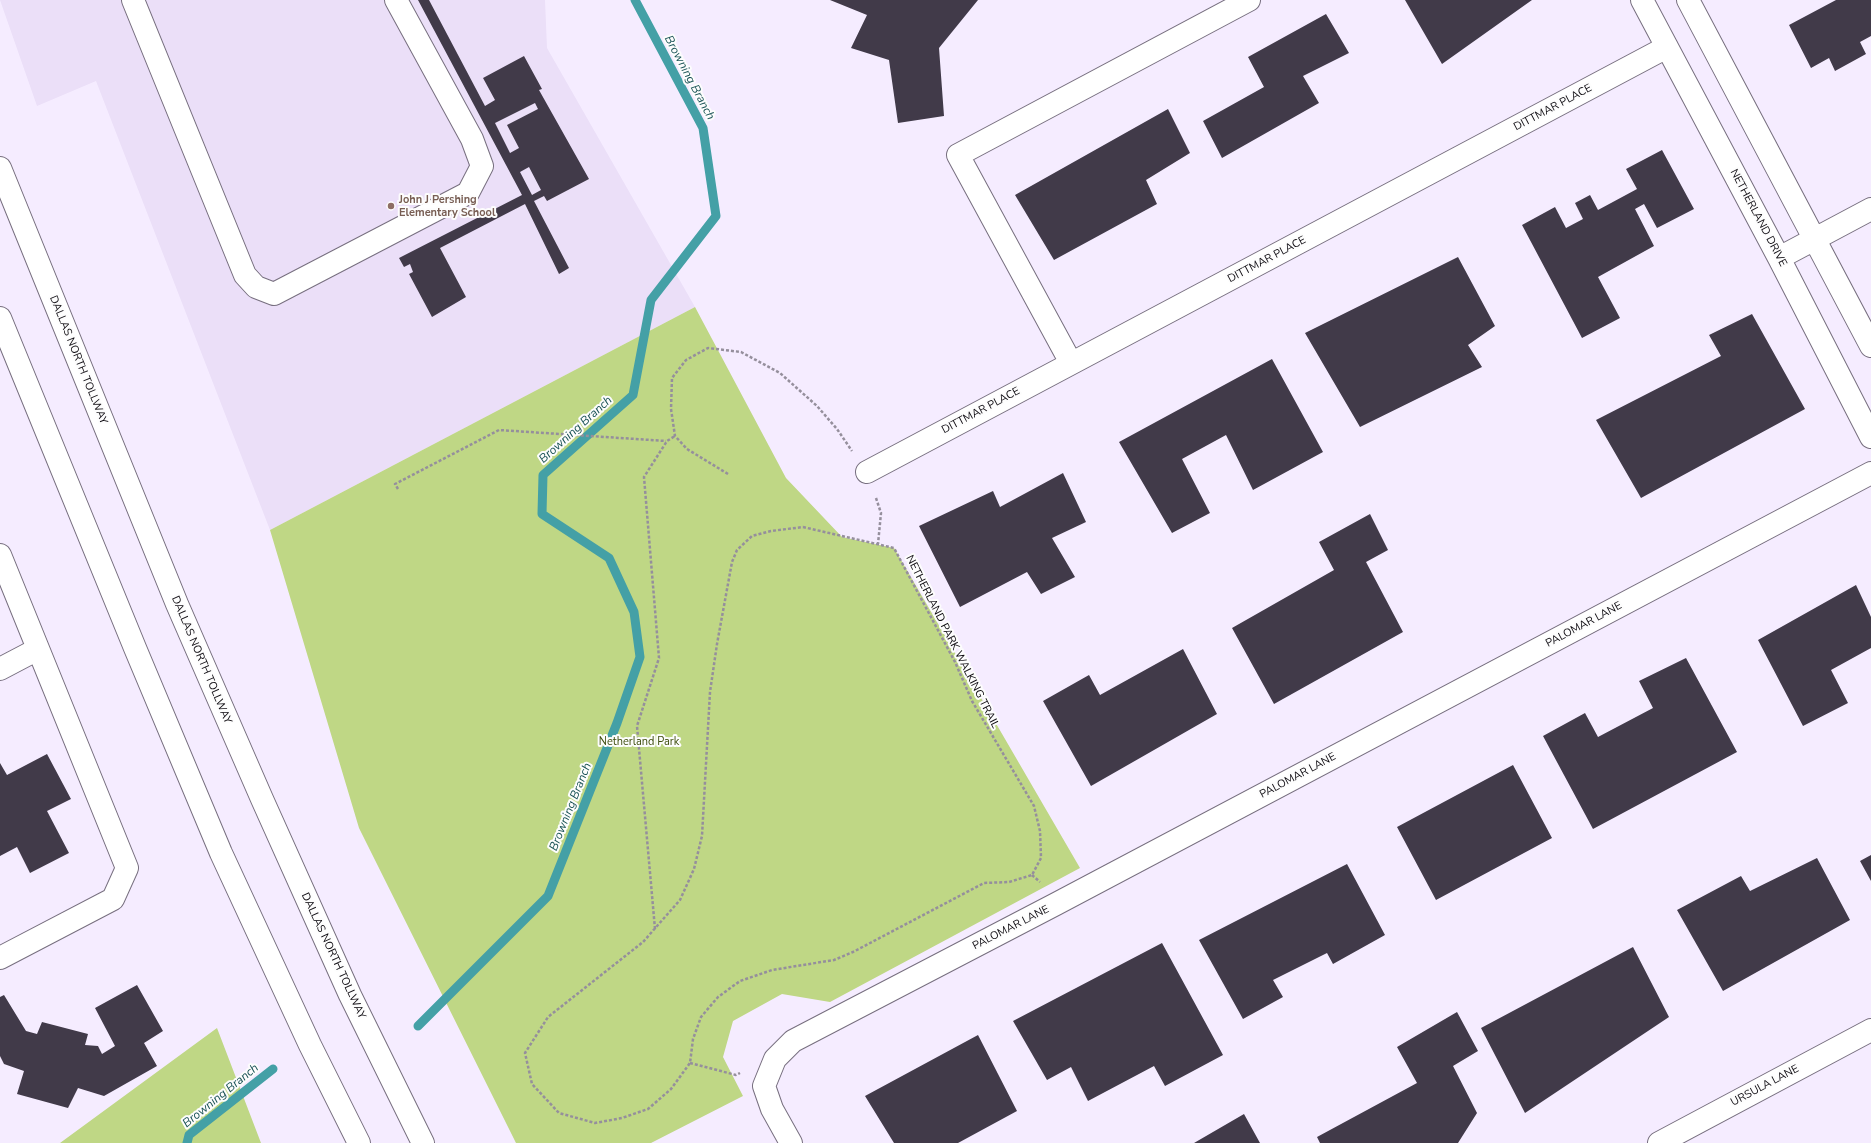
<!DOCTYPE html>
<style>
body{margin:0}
canvas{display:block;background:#f5ecff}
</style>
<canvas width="1871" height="1143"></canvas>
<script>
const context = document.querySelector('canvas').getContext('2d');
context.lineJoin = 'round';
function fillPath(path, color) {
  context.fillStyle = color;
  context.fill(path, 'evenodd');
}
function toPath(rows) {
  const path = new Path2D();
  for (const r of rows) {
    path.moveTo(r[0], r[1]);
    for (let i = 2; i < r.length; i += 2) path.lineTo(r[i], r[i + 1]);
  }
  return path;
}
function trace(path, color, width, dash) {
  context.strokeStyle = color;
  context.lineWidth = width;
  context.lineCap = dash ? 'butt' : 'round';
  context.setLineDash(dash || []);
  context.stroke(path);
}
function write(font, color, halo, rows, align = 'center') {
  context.font = font + ' "Nunito Sans",sans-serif';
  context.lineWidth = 4;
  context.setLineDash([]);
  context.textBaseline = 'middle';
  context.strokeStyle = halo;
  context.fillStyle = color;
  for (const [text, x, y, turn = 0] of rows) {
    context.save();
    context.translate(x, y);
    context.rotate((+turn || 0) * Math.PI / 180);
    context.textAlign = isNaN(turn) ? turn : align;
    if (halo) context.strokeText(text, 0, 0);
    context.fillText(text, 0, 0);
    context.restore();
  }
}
const built = toPath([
 [0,0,545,0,547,48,695,307,270,530,96,81,37,106]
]);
const green = toPath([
 [695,307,786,478,842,537,894,548,1080,868,830,1002,782,994,733,1021,723,1057,743,1096,651,1143,516,1143,359,828,270,530],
 [217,1028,261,1143,60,1143]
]);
const stream = toPath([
 [418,1026,548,896,617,723,640,657,634,612,609,558,542,514,543,475,633,395,651,300,716,216,703,128,635,0],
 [187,1143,189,1135,273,1069]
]);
const building = toPath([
 [418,0,429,0,485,106,495,100,483,78,524,56,542,89,539,90,589,179,547,201,544,196,534,201,569,268,559,274,525,204,440,248,466,297,432,317,409,274,413,272,410,264,404,267,399,258,522,195],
 [535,103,538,109,507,125,519,148,510,153,495,123],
 [529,167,541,190,532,195,520,172],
 [830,0,978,0,939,48,944,116,898,123,889,60,851,48,867,15],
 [1405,0,1532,0,1442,64],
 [1836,0,1871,0,1871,36,1860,42,1866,54,1835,71,1829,58,1811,68,1789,25],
 [1326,14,1349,53,1303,76,1319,103,1222,158,1203,121,1264,87,1248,57],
 [1168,109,1190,153,1146,180,1157,204,1054,260,1015,195],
 [1662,150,1694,209,1657,228,1644,204,1635,209,1654,246,1598,277,1620,318,1582,338,1522,225,1555,207,1566,228,1583,219,1575,203,1590,195,1598,210,1637,189,1626,169],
 [1458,257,1495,326,1468,345,1482,367,1360,427,1305,333],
 [1752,314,1805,409,1641,498,1596,420,1721,356,1709,335],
 [1272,359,1323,452,1253,490,1226,435,1182,459,1210,513,1172,533,1119,442],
 [1063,473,1086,522,1052,538,1075,577,1041,594,1027,572,960,607,919,526,993,491,1000,507],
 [1370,514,1388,550,1366,562,1403,632,1274,704,1232,628,1334,570,1319,542],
 [1856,585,1871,617,1871,648,1831,670,1848,703,1803,726,1758,640],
 [1183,649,1217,714,1091,786,1043,701,1089,675,1100,695],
 [1686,658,1737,752,1593,829,1543,736,1585,713,1598,737,1653,708,1639,681],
 [47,754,71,799,47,811,69,853,30,873,17,847,0,856,0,763,7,775],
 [1513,765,1552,838,1436,900,1397,827],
 [1871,855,1871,881,1860,861],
 [1817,858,1850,920,1723,991,1677,910,1741,876,1750,891],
 [1347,864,1385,935,1333,964,1327,953,1273,980,1283,997,1243,1019,1199,940],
 [1162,943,1223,1055,1165,1086,1154,1066,1088,1101,1071,1067,1047,1080,1013,1021],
 [1633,947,1669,1017,1525,1113,1481,1028],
 [137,985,163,1031,144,1043,157,1066,104,1096,78,1088,68,1108,17,1094,24,1071,4,1064,0,1056,0,997,4,995,26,1031,37,1034,42,1022,88,1034,85,1045,98,1046,102,1054,115,1046,95,1008],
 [1457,1012,1478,1051,1453,1066,1477,1113,1458,1143,1320,1143,1317,1137,1417,1083,1397,1047],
 [978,1035,1017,1111,958,1143,894,1143,865,1096],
 [1244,1114,1260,1143,1194,1143]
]);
const path = toPath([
 [728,474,687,449,675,436,671,409,672,378,686,360,708,348,741,352,780,373,817,406,837,429,852,451],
 [398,489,395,484,499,430,666,441],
 [876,498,881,513,878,544],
 [803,527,894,548,955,662,972,701,1034,806,1040,831,1041,858,1032,875,1009,882,984,883,853,952,834,960,772,970,740,981,718,997,701,1017,693,1039,690,1063,671,1089,648,1109,622,1118,595,1123,559,1113,532,1084,525,1053,548,1017,643,942,680,900,694,869,702,836,710,692,717,644,732,562,737,550,752,536,771,531,803,527],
 [1032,875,1040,882],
 [655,929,637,726,659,658,644,477,667,441,675,436],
 [690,1063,736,1075,740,1073]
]);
const minor = toPath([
 [133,0,245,275,256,287,274,294,468,193,482,166,472,139,396,0],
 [1642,0,1779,258,1871,437],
 [1688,0,1871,346],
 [1779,258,1871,209],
 [1071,363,958,155,1249,0],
 [867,472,1667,47],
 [0,555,127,868,113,899,0,958],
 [0,669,38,649],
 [791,1143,772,1109,764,1086,775,1059,793,1041,1056,904,1871,473],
 [1659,1143,1871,1030]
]);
const highway = toPath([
 [0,168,177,604,262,799,350,995,423,1143],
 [0,318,135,648,221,853,310,1045,359,1143]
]);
const markers = [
 [391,206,4,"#8d6e63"]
];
const streetNames = [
 ["DITTMAR PLACE",1553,108,-28],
 ["NETHERLAND DRIVE",1758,218,62],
 ["DITTMAR PLACE",1267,260,-28],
 ["DALLAS NORTH TOLLWAY",78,360,68],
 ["DITTMAR PLACE",981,411,-28],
 ["PALOMAR LANE",1584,625,-28],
 ["NETHERLAND PARK WALKING TRAIL",952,642,63],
 ["DALLAS NORTH TOLLWAY",201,660,67],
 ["PALOMAR LANE",1298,776,-28],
 ["PALOMAR LANE",1011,928,-27],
 ["DALLAS NORTH TOLLWAY",333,956,65],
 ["URSULA LANE",1765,1086,-28]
];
const educationNames = [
 ["John J Pershing",399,200],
 ["Elementary School",399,213]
];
const parkNames = [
 ["Netherland Park",639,742]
];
const waterNames = [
 ["Browning Branch",689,78,62],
 ["Browning Branch",576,430,-42],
 ["Browning Branch",571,807,-68],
 ["Browning Branch",221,1096,-39]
];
fillPath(built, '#ebdff8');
fillPath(green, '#bfd785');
trace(stream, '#44a0a6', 9);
fillPath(building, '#413a49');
trace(minor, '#776f7f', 24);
trace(highway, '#776f7f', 24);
trace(path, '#958f9c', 2.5, [3, 2]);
trace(minor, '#fff', 22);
trace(highway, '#fff', 22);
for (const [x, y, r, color] of markers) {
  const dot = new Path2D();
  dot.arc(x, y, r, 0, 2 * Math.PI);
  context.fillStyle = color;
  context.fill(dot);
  trace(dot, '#fdfdfd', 1.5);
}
write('11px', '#0f0c12', '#fdfdfd', streetNames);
write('bold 11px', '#785e54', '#fdfdfd', educationNames, 'left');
write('11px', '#3d4c0c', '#fdfdfd', parkNames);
write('italic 12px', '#185154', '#fdfdfd', waterNames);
</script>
